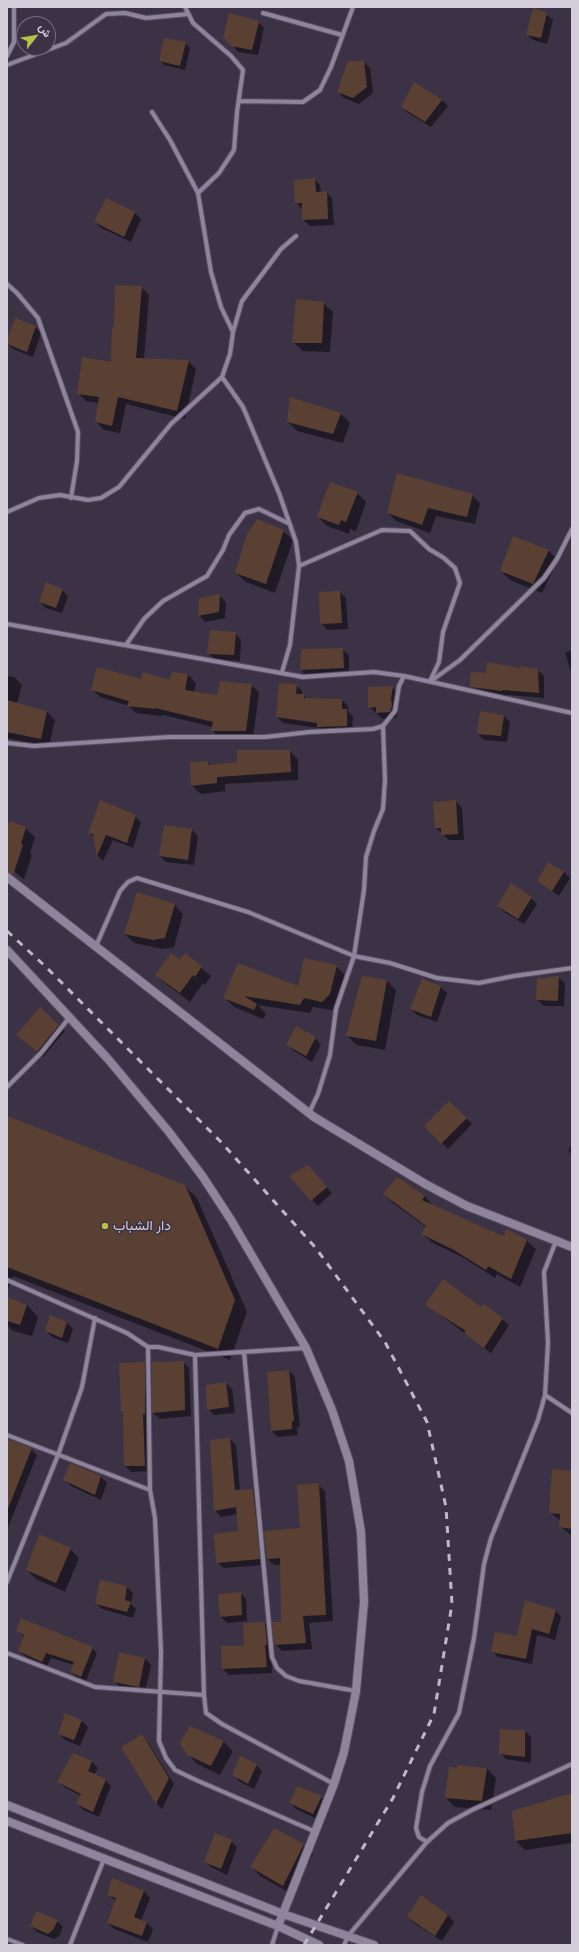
<!DOCTYPE html>
<meta charset="utf-8">
<style>
body{margin:0}
#map{position:relative;width:579px;height:1952px;overflow:hidden;background:#3b3246;font-family:"Public Sans",Vazirmatn,sans-serif}
canvas{display:block}
.frame{position:absolute;inset:0;border:8px solid #d4cedb;pointer-events:none}
.north{position:absolute;left:16px;top:16px;width:40px;height:40px;box-sizing:border-box;background:#3b3246;border:1px solid #787082;border-radius:50%;rotate:59deg;font-size:11px;font-weight:700;line-height:16px;text-align:center;color:#d4cedb}
.north::after{content:'';display:block;margin:auto;width:14px;height:18px;background:#b8c147;clip-path:polygon(50% 0,100% 100%,50% 72%,0 100%)}
</style>
<div id="map">
<canvas width="579" height="1952"></canvas>
<div class="frame"></div>
<div class="north">ش</div>
</div>
<script>
const context = document.querySelector('canvas').getContext('2d');
context.lineJoin = 'round';
function fillPath(path, color) {
  context.fillStyle = color;
  context.fill(path, 'evenodd');
}
function toPath(rows) {
  const path = new Path2D();
  for (const r of rows) {
    path.moveTo(r[0], r[1]);
    for (let i = 2; i < r.length; i += 2) path.lineTo(r[i], r[i + 1]);
  }
  return path;
}
function trace(path, color, width, dash) {
  context.strokeStyle = color;
  context.lineWidth = width;
  context.lineCap = dash ? 'butt' : 'round';
  context.setLineDash(dash || []);
  context.stroke(path);
}
function write(font, color, halo, rows, align = 'center') {
  context.font = font + ' "Public Sans",Vazirmatn,sans-serif';
  context.lineWidth = 3;
  context.setLineDash([]);
  context.textBaseline = 'middle';
  context.strokeStyle = halo;
  context.fillStyle = color;
  for (const [text, x, y, turn = 0] of rows) {
    context.save();
    context.translate(x, y);
    context.rotate((+turn || 0) * Math.PI / 180);
    context.textAlign = isNaN(turn) ? turn : align;
    if (halo) context.strokeText(text, 0, 0);
    context.fillText(text, 0, 0);
    context.restore();
  }
}
const shadow = toPath([
 [546,14,553,20,547,44,533,40,527,34],
 [258,22,264,28,258,55,238,52,232,45],
 [185,43,190,48,185,70,164,65,160,61],
 [364,62,370,68,373,93,359,104,344,98,338,92],
 [442,100,448,106,431,127,408,113,402,107],
 [314,179,320,185,321,193,326,192,332,198,334,225,310,226,303,220,302,209,296,202],
 [135,213,141,219,131,242,101,228,95,222],
 [141,287,149,295,144,359,188,361,196,369,185,419,126,404,120,433,104,430,96,422,99,403,86,401,78,393,112,363,115,328],
 [323,303,333,312,330,352,303,351,293,342],
 [35,327,41,333,33,357,13,349,7,343,7,341],
 [341,414,350,423,343,443,297,431,288,422],
 [357,493,366,502,356,531,350,529,349,534,327,526,318,517],
 [472,495,480,503,475,524,436,516,430,533,396,521,388,513],
 [283,531,293,540,275,593,246,582,236,573],
 [514,537,549,551,558,560,542,593,510,580,501,571],
 [62,590,68,596,62,613,46,608,40,602],
 [340,592,346,598,348,629,327,630,321,623],
 [220,596,226,602,225,618,205,622,199,615,200,598],
 [235,633,241,640,240,661,214,659,208,653],
 [342,649,349,655,349,674,307,676,301,670],
 [572,651,572,676,565,652],
 [520,670,538,670,544,676,544,698,508,695,508,697,477,693,471,687,486,675],
 [173,673,188,675,196,683,194,693,218,697,251,685,259,692,253,738,220,739,213,731,213,727,163,715,162,716,136,713,129,706,100,697,92,689,142,681,171,681],
 [7,676,14,677,22,685,17,704,46,711,55,720,49,747,7,738],
 [296,685,302,691,302,695,308,699,342,700,348,706,348,711,353,716,352,732,324,732,320,728,283,723,277,717],
 [392,687,398,693,397,706,398,712,396,718,383,719,369,707],
 [504,716,510,722,507,742,484,740,478,734],
 [290,751,298,760,298,780,225,784,225,791,201,794,192,786,207,762,210,765,238,762],
 [456,801,462,808,464,840,449,840,436,828],
 [135,816,141,822,133,848,113,840,103,861,98,856,94,837,90,833],
 [7,825,25,828,35,837,30,853,32,855,24,879,7,866],
 [192,830,198,836,194,865,166,862,160,856],
 [564,872,570,878,559,896,538,881],
 [531,898,537,904,524,924,504,912,498,906],
 [174,904,183,914,174,947,163,949,134,943,125,934],
 [185,955,211,976,205,985,203,983,190,1002,166,984,156,975,181,961],
 [336,966,345,975,339,1003,332,1010,313,1007,310,1013,258,1005,266,1014,263,1019,234,1007,224,997,299,988],
 [558,977,565,983,564,1006,544,1006,537,1000],
 [423,980,441,987,447,993,437,1022,417,1015,411,1009],
 [387,981,396,990,385,1050,357,1045,347,1036],
 [59,1025,65,1031,43,1057,24,1041],
 [315,1038,321,1044,312,1062,294,1051,288,1045],
 [466,1118,472,1124,448,1149,426,1126],
 [7,1120,185,1186,197,1198,247,1312,230,1360,13,1276,7,1291],
 [572,1144,572,1155,568,1150],
 [314,1173,332,1193,318,1206,290,1176],
 [397,1179,425,1196,433,1206,503,1238,507,1230,527,1241,536,1249,520,1287,497,1274,495,1278,464,1258,431,1242,423,1234,426,1227,393,1203,384,1194],
 [7,1298,27,1305,38,1317,32,1336,13,1331,7,1325],
 [426,1304,482,1309,484,1305,509,1325,491,1353],
 [67,1323,73,1329,68,1343,52,1337,46,1331],
 [183,1362,189,1368,191,1416,160,1419,153,1413],
 [144,1363,150,1369,151,1419,148,1420,151,1471,131,1472,125,1466,124,1412,122,1410],
 [289,1371,295,1377,300,1427,297,1427,298,1435,278,1437,272,1431],
 [226,1383,232,1389,235,1413,214,1415,208,1409],
 [7,1439,31,1449,37,1455,7,1530],
 [230,1439,236,1445,240,1491,253,1490,259,1496,265,1565,224,1568,217,1562,239,1532,238,1514,221,1517,215,1510,211,1441],
 [572,1472,572,1536,560,1526,561,1522,550,1512],
 [101,1477,107,1483,101,1500,71,1486,65,1480],
 [318,1485,325,1491,333,1621,309,1623,312,1649,282,1651,275,1644,282,1623,281,1565,274,1565,267,1558,301,1529],
 [70,1549,79,1558,65,1592,36,1579,27,1570],
 [127,1587,133,1593,131,1604,136,1609,133,1618,102,1609,96,1603],
 [240,1593,246,1599,247,1621,227,1623,221,1617,219,1595],
 [555,1610,561,1617,555,1640,537,1635,532,1664,498,1657,492,1651,518,1637],
 [265,1623,271,1630,272,1673,229,1675,223,1669,222,1647,245,1647],
 [17,1630,92,1648,97,1653,86,1681,76,1677,71,1672,74,1665,51,1658,47,1666,25,1656,19,1651,24,1637],
 [145,1658,151,1665,145,1692,120,1687,114,1681],
 [66,1715,82,1721,88,1727,80,1746,65,1740,59,1733],
 [190,1727,224,1742,233,1751,220,1775,197,1764,188,1754],
 [525,1731,531,1737,531,1763,506,1759,500,1753],
 [142,1736,147,1741,174,1784,162,1809,157,1804,122,1748],
 [73,1754,92,1762,98,1768,94,1775,105,1780,111,1786,99,1817,83,1810,77,1804,81,1796,64,1787,58,1781],
 [256,1765,262,1771,254,1789,239,1781,233,1774],
 [458,1766,487,1768,496,1778,491,1810,455,1807,446,1798,450,1768,457,1769],
 [572,1794,572,1843,525,1850,516,1841,513,1812],
 [321,1797,327,1803,319,1820,296,1809,290,1803],
 [274,1829,304,1845,313,1854,292,1894,260,1876,251,1866],
 [231,1841,237,1847,227,1875,211,1867,205,1861],
 [144,1891,150,1898,141,1921,147,1923,153,1929,148,1942,114,1929,108,1923,116,1901,108,1894],
 [448,1915,454,1922,442,1941,414,1923,408,1917],
 [57,1921,63,1927,59,1936,54,1939,37,1932,31,1926]
]);
const building = toPath([
 [533,8,547,13,541,38,526,35],
 [229,13,259,21,252,50,231,46,223,37],
 [164,38,186,42,180,66,159,61],
 [348,61,364,61,367,87,353,98,337,92],
 [414,82,442,100,425,122,401,107],
 [315,178,316,192,327,191,328,219,302,220,302,203,295,203,294,180],
 [106,198,135,212,124,237,94,222],
 [115,285,142,286,136,358,189,360,177,411,118,397,112,426,95,422,99,397,77,394,82,357,111,362,112,327,114,327],
 [296,299,324,302,322,343,292,343],
 [15,318,36,326,27,352,7,344,7,339],
 [290,397,341,413,333,434,287,422],
 [397,473,473,494,467,517,428,508,422,525,387,513],
 [330,482,358,492,346,522,341,520,339,525,317,517],
 [257,519,284,530,266,584,235,573,247,534],
 [513,536,549,550,533,584,500,571],
 [46,582,63,589,56,608,39,602],
 [340,591,342,623,320,624,319,592],
 [220,594,219,612,198,616,199,598],
 [210,630,236,632,234,655,207,654],
 [343,648,344,668,300,670,301,649],
 [487,662,520,668,520,666,538,669,539,693,503,690,502,691,470,687,471,672,486,673],
 [97,667,141,679,143,672,170,680,172,672,188,674,185,690,217,695,220,681,252,684,246,731,211,731,213,722,155,708,155,709,127,706,129,701,91,690],
 [279,683,297,684,296,694,304,694,304,698,342,699,342,709,347,709,347,726,317,727,317,723,276,717],
 [393,686,391,699,392,705,390,712,376,713,376,707,368,708,368,687],
 [7,700,47,711,41,739,7,732],
 [480,711,504,715,501,736,477,734],
 [237,750,290,750,291,772,217,777,217,783,191,786,190,762,208,761,208,765,237,762],
 [100,800,136,815,127,843,106,835,97,856,93,834,88,833],
 [456,800,458,834,441,835,441,828,435,828,433,802],
 [10,821,26,827,21,844,23,845,13,875,7,872,7,827],
 [164,825,192,829,188,860,159,856],
 [548,862,564,872,552,891,537,881],
 [511,883,532,897,518,919,497,906],
 [137,892,175,904,165,938,153,940,124,934],
 [171,953,180,960,185,953,202,966,195,977,193,975,180,993,155,975],
 [304,958,337,965,330,994,322,1002,304,998,300,1005,244,996,257,1004,254,1010,223,998,238,963,298,986],
 [362,976,387,980,376,1041,346,1036],
 [559,976,558,1001,536,1000,537,979],
 [422,979,441,986,431,1017,410,1009],
 [40,1007,59,1025,37,1052,16,1035],
 [296,1026,316,1037,306,1056,286,1045],
 [449,1101,467,1118,441,1144,424,1126],
 [7,1116,185,1185,235,1300,218,1349,7,1267],
 [308,1165,327,1187,311,1201,289,1176],
 [397,1177,425,1196,422,1200,503,1236,507,1229,527,1240,511,1279,488,1266,486,1270,454,1250,421,1234,426,1226,383,1194],
 [443,1279,481,1307,484,1304,503,1318,484,1348,464,1333,466,1331,425,1305],
 [7,1297,27,1305,20,1325,7,1321],
 [50,1315,67,1322,62,1338,45,1331],
 [184,1361,185,1410,152,1413,152,1362],
 [145,1362,145,1414,143,1414,145,1466,124,1466,123,1411,121,1411,119,1363],
 [289,1370,294,1421,292,1421,292,1429,271,1431,267,1372],
 [226,1382,229,1407,207,1410,206,1385],
 [230,1438,235,1490,253,1489,260,1559,216,1563,214,1534,238,1531,236,1507,214,1511,210,1440],
 [7,1439,32,1448,7,1511],
 [70,1463,101,1476,95,1495,63,1480],
 [552,1469,572,1471,572,1529,559,1527,560,1514,549,1513],
 [319,1483,326,1615,303,1616,306,1643,274,1645,272,1622,281,1622,280,1558,267,1559,264,1531,300,1528,297,1485],
 [39,1534,71,1548,56,1583,26,1570],
 [100,1580,127,1586,125,1600,131,1602,127,1612,95,1604],
 [241,1592,242,1615,220,1617,218,1594],
 [525,1600,556,1610,549,1634,532,1629,526,1659,491,1652,495,1632,517,1636],
 [21,1618,93,1647,81,1677,70,1672,74,1662,46,1653,42,1662,18,1651,24,1635,16,1631],
 [265,1622,267,1645,265,1645,267,1667,222,1669,221,1646,244,1646,243,1623],
 [119,1652,145,1658,139,1687,113,1682],
 [65,1713,82,1720,74,1740,58,1734],
 [190,1726,224,1741,211,1766,187,1755,180,1743],
 [500,1729,525,1730,525,1757,499,1754],
 [142,1734,169,1778,156,1804,121,1747],
 [73,1753,92,1761,88,1771,106,1779,93,1812,76,1804,81,1794,57,1782],
 [240,1756,257,1764,248,1784,232,1775],
 [457,1765,487,1768,482,1801,445,1798,449,1767,457,1768],
 [297,1786,322,1796,313,1814,289,1803],
 [572,1793,572,1833,515,1841,512,1811],
 [274,1828,304,1844,283,1886,250,1867],
 [215,1833,232,1840,221,1869,204,1862],
 [112,1878,144,1891,134,1917,147,1922,142,1936,107,1923,116,1898,107,1895],
 [421,1895,448,1915,435,1936,407,1917],
 [36,1911,58,1920,53,1930,48,1934,30,1926]
]);
const street = toPath([
 [185,7,193,23,231,56,243,70,237,112,234,150,219,173,198,193],
 [263,13,342,35],
 [7,56,14,42,14,7],
 [7,65,66,43,106,14,125,13,146,18,188,14],
 [239,101,303,102,320,90,331,67,353,7],
 [152,112,170,140,198,193,211,272,221,307,233,332],
 [7,284,17,293,38,318,78,432,77,461,71,498],
 [222,377,243,407,279,493,296,542,299,566,290,645,282,672],
 [7,512,39,498,60,495,88,500,101,498,119,487,171,424,222,377,230,354,233,332,242,301,281,249,296,236],
 [299,566,382,530,410,531,429,549,444,558,455,568,460,583,443,632,439,662,430,681],
 [7,624,303,677,374,672,404,676,572,713],
 [126,645,144,619,163,601,207,576,223,550,229,535,245,513,259,509,288,523],
 [431,681,460,660,544,578,557,559,572,529],
 [7,743,34,746,169,737,265,737,310,732,373,729,383,726,395,711,399,686,404,676],
 [96,946,120,891,128,882,137,878,248,912,354,956,390,963,437,978,479,983,514,976,572,968],
 [7,1087,41,1053,69,1018],
 [309,1113,318,1094,330,1055,336,1009,354,956,364,890,366,857,374,831,383,809,385,780,383,726],
 [7,1280,127,1333,148,1347,158,1347,195,1355,306,1348],
 [148,1347,150,1490,155,1518,161,1652,159,1741,166,1758,175,1770,196,1780,316,1832],
 [244,1352,272,1657,277,1668,286,1676,299,1681,356,1691],
 [195,1355,204,1695,206,1713,222,1724,334,1784],
 [545,1395,572,1413],
 [7,1435,150,1490],
 [7,1582,58,1455,82,1387,95,1318],
 [7,1653,95,1687,204,1695],
 [427,1842,419,1837,416,1828,422,1792,430,1766,459,1713,474,1638,484,1564,491,1538,538,1420,545,1395,548,1343,544,1272,556,1241],
 [7,1939,23,1945],
 [70,1945,104,1859],
 [272,1945,278,1926],
 [344,1945,348,1936,427,1842,448,1823,472,1810,572,1764]
]);
const secondary = toPath([
 [7,877,314,1117,427,1185,467,1206,572,1247],
 [7,950,108,1059,169,1132,203,1177,231,1220,306,1348,332,1410,349,1461,361,1532,364,1602,356,1691,344,1752,334,1784,278,1926],
 [7,1805,283,1914,374,1945],
 [7,1821,278,1926,319,1945]
]);
const rail = toPath([
 [7,931,46,967,221,1142,315,1247,385,1342,427,1422,446,1507,452,1604,434,1714,393,1798,304,1945]
]);
const markers = [
 [105,1226,4,"#b8c147"]
];
const poiNames = [
 ["دار الشباب",113,1226]
];
fillPath(shadow, '#0007');
fillPath(building, '#5a4032');
trace(street, '#574f60', 6);
trace(secondary, '#574f60', 10);
trace(street, '#8e849c', 4);
trace(secondary, '#8e849c', 8);
trace(rail, '#beb8c6', 3, [7, 7]);
for (const [x, y, r, color] of markers) {
  const dot = new Path2D();
  dot.arc(x, y, r, 0, 2 * Math.PI);
  context.fillStyle = color;
  context.fill(dot);
  trace(dot, '#3b3246', 1.5);
}
write('14px', '#d4cedb', '#3b3246', poiNames, 'left');
</script>
